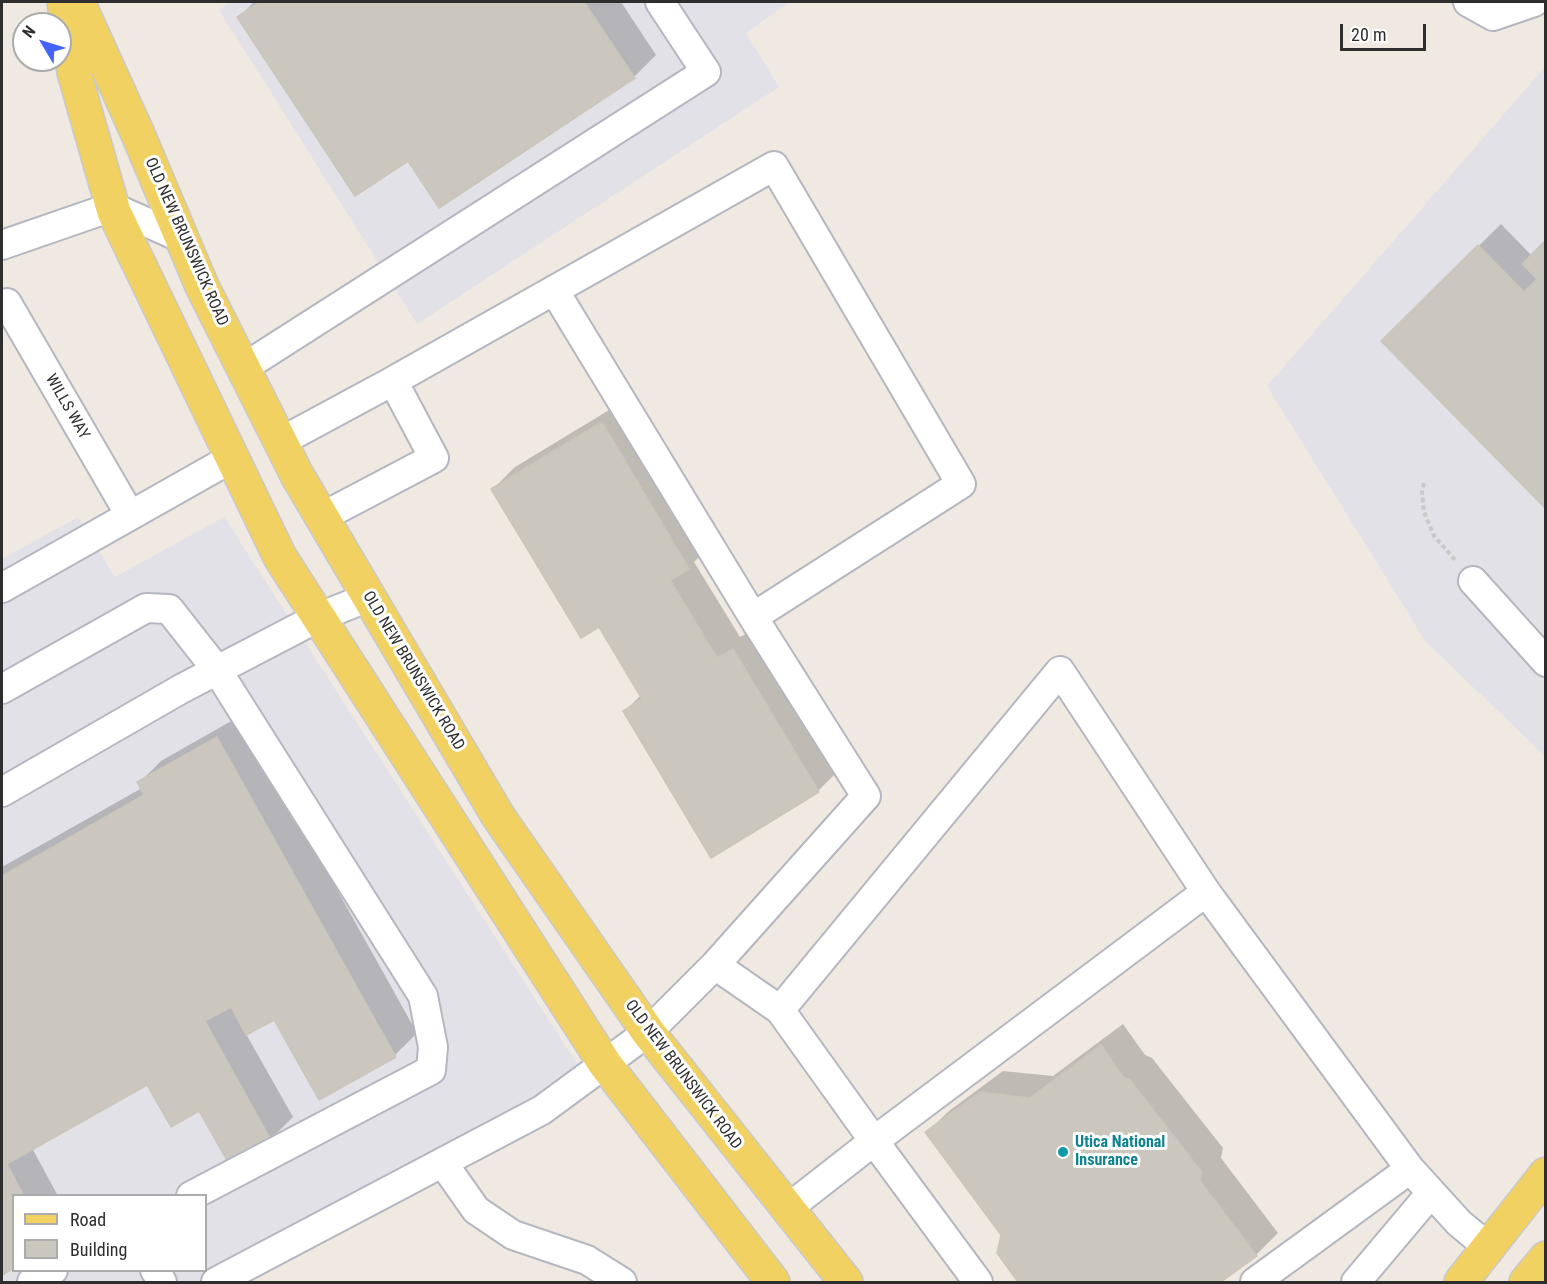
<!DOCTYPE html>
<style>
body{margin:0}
#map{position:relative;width:1547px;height:1284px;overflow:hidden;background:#efe9e1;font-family:"Roboto Condensed",sans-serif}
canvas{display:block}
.frame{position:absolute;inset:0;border:3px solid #2e2e2e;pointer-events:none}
.legend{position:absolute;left:12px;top:1194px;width:195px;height:78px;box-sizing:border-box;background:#fff;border:2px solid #ababab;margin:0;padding:8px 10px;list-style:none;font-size:18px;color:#2e2e2e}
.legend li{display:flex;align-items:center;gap:12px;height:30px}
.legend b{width:30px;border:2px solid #ababab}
.north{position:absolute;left:12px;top:12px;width:60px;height:60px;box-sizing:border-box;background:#fff;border:2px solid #ababab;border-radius:50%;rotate:308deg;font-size:16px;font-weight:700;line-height:24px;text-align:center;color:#2e2e2e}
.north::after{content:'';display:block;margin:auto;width:21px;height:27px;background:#4264fb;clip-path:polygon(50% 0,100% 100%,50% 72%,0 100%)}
.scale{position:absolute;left:1340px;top:24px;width:86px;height:27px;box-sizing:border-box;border:3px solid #2e2e2e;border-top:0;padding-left:8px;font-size:18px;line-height:21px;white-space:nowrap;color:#2e2e2e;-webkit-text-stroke:4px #fff;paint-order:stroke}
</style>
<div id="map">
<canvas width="1547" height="1284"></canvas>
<div class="frame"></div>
<ul class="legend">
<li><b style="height:8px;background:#f2d163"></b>Road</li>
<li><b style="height:16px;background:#cbc7bf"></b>Building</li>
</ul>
<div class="north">N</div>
<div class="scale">20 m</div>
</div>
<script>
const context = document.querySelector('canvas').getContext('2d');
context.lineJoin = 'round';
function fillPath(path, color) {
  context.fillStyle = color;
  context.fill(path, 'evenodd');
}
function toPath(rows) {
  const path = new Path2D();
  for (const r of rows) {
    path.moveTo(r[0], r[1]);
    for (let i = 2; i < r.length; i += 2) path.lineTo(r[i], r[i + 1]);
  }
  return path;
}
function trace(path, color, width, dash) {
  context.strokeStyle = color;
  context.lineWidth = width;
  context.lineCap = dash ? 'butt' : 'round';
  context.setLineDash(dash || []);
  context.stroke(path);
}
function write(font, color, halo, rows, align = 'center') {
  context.font = font + ' "Roboto Condensed",sans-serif';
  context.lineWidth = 6;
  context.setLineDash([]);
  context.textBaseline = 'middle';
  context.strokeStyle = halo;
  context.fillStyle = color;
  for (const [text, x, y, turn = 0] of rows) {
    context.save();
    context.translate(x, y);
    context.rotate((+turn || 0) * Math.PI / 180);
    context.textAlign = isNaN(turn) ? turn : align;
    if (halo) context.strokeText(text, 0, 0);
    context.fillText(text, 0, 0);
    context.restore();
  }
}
const industrial = toPath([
 [230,2,790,2,746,33,779,87,417,324,219,10],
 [1545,67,1545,756,1426,642,1267,386],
 [78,517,115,577,224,517,585,1076,220,1282,2,1282,2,559],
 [14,1196,206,1196,206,1270,14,1270]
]);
const shadow = toPath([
 [254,2,621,2,656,55,634,77,408,159,239,17],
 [1501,224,1532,256,1546,242,1546,506,1383,341],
 [624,401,711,545,694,562,740,637,756,628,840,769,818,791,711,856,625,711,641,695,600,625,493,489,515,467],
 [240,716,417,1033,395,1055,320,1098,275,1018,246,1034,293,1117,271,1139,200,1109,147,1083,32,1148,58,1196,14,1196,14,1266,2,1273,2,867,142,788,139,783,161,761],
 [1123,1024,1145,1055,1152,1058,1223,1148,1221,1158,1278,1233,1256,1255,1218,1282,1020,1282,999,1252,1002,1235,927,1132,949,1111,1003,1071,1053,1076]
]);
const building = toPath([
 [259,2,584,2,635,78,439,208,408,161,355,196,237,17,259,2],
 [1546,240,1546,509,1381,341,1478,245,1524,292,1537,279,1522,264,1546,240],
 [602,422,689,569,670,580,717,658,733,649,819,792,711,858,623,711,642,699,599,627,581,638,491,489,602,422],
 [217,737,396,1057,319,1100,274,1020,246,1035,231,1007,205,1021,271,1140,229,1164,199,1111,171,1127,147,1085,7,1164,24,1196,14,1196,14,1268,2,1275,2,876,144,795,137,782,217,737],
 [1101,1045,1123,1077,1130,1080,1201,1171,1200,1181,1257,1256,1221,1282,1018,1282,997,1253,1001,1235,925,1132,980,1092,1030,1098,1101,1045]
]);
const path = toPath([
 [1424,483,1422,492,1424,512,1434,536,1456,561]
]);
const minor = toPath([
 [1468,2,1493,16,1534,2],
 [2,245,112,207,182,238],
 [2,306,7,303,130,515],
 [243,368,706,72,660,2],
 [393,381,620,253,774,166,961,484,753,617,554,290],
 [280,442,393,381,434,458,322,517],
 [1473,581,1546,662],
 [2,588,232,458],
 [2,689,146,608,169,609,217,670,423,996,433,1047,431,1070,191,1196],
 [2,792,181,689,319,617,369,597],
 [1206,892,1410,1169,1459,1223,1488,1247],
 [715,965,780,1010,874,1141,1206,892,1060,671,780,1010],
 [443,1163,476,1210,513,1235,587,1260,622,1282],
 [787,1209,874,1141,978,1282],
 [155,1270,162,1282],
 [32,1282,53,1270],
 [216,1282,542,1110,648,1032,715,965,866,796,753,617],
 [1255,1282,1410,1169],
 [1356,1282,1431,1193]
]);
const major = toPath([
 [64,2,74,72,114,212,280,557,605,1064,773,1282],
 [78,2,137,132,202,286,297,475,498,816,648,1032,846,1282],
 [1461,1282,1546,1174],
 [1526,1282,1546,1258]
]);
const markers = [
 [1063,1152,6,"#0f9aa8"]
];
const streetNames = [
 ["OLD NEW BRUNSWICK ROAD",186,242,66],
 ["WILLS WAY",67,407,60],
 ["OLD NEW BRUNSWICK ROAD",413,671,59],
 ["OLD NEW BRUNSWICK ROAD",683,1075,53]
];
const cultureNames = [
 ["Utica National",1075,1143],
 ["Insurance",1075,1161]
];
fillPath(industrial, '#e3e1e8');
fillPath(shadow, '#0003');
fillPath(building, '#cbc7bf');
trace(building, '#cbc5ba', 1.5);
trace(minor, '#b4b7c1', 32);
trace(major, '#c9c9c9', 36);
trace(path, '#c9c9c9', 4, [4.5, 3]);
trace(minor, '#fff', 28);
trace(major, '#f2d163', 33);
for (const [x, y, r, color] of markers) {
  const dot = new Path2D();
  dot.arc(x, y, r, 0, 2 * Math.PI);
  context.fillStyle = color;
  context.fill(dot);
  trace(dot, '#fff', 2);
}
write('16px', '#2e2e2e', '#fff', streetNames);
write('bold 16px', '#0d838f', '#fff', cultureNames, 'left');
</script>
